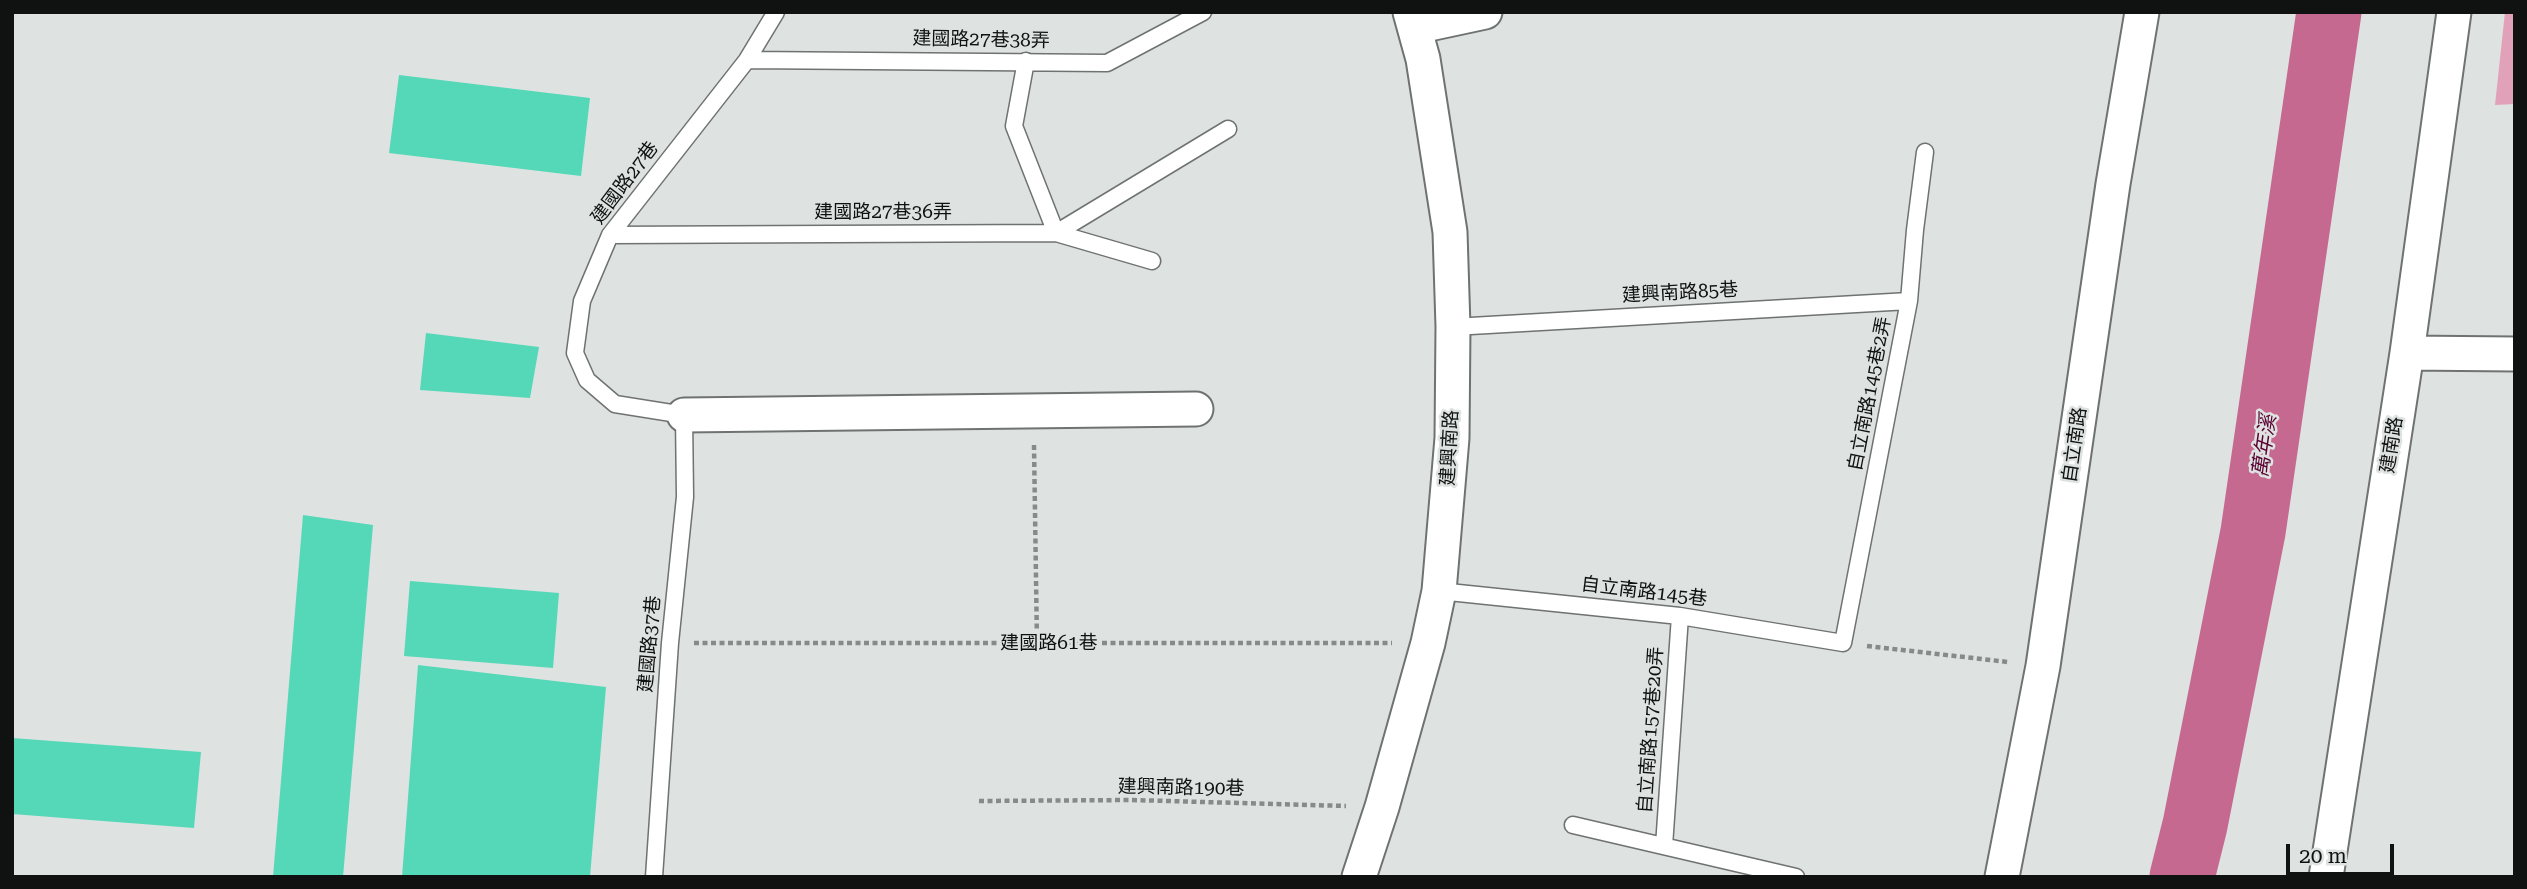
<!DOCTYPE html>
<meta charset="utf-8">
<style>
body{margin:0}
#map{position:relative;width:2527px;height:889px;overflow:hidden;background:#dee3e1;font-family:"Roboto Serif",serif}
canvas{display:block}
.frame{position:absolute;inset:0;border:14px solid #101211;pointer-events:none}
.scale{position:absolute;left:2286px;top:844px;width:108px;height:32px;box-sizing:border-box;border:4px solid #101211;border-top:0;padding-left:9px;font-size:21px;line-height:24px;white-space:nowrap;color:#101211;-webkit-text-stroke:5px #dee3e1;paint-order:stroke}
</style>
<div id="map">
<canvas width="2527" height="889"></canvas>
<div class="frame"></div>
<div class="scale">20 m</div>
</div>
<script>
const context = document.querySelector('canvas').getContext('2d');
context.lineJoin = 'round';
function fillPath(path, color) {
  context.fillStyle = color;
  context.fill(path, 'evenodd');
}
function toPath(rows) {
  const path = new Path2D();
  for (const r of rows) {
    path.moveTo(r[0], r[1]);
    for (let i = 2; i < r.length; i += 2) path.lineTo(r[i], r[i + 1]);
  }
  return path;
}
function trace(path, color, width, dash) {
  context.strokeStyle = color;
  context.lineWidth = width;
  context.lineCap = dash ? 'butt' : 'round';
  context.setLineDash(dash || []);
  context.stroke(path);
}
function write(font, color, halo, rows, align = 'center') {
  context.font = font + ' "Roboto Serif","Noto Sans TC",serif';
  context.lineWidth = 5;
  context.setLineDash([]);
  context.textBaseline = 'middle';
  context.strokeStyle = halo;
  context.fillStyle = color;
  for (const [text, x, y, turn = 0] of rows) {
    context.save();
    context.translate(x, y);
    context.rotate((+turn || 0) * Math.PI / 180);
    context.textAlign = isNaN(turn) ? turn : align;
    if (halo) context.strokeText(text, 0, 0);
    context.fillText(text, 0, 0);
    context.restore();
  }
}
const green = toPath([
 [2505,12,2515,12,2515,104,2495,105]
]);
const river = toPath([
 [2182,877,2195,825,2253,532,2329,12]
]);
const building = toPath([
 [399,75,590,98,581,176,389,153],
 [426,333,539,347,530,398,420,390],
 [303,515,373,525,343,877,273,877],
 [410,581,559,593,553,668,404,656],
 [418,665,606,687,590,877,402,877],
 [12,738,201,752,194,828,12,814]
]);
const path = toPath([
 [1034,445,1037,644],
 [694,643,1392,643],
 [1867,646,2008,662],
 [979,801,1132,800,1346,806]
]);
const lane = toPath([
 [747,60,1107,63,1203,12],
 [1026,61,1014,126,1056,233,1228,129],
 [610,235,1056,233,1152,261],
 [1453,327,1909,301],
 [1439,591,1680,616,1843,643,1909,301,1915,230,1925,152],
 [1573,825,1796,877],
 [1664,846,1680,616],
 [654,877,670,643,685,497,684,415,615,404,587,380,575,353,582,301,610,235,747,60,776,12]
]);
const street = toPath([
 [1415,27,1485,12],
 [2407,353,2515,354],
 [684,415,1196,409],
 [1359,877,1382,807,1428,643,1439,591,1452,438,1453,327,1450,232,1423,59,1410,12],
 [2002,877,2043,666,2113,184,2142,12],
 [2326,877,2407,353,2454,12]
]);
const streetNames = [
 ["建國路27巷38弄",981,40,1],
 ["建國路27巷",625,183,-53],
 ["建國路27巷36弄",883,212],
 ["建興南路85巷",1680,293,-3],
 ["自立南路145巷2弄",1870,394,-79],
 ["自立南路",2075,445,-82],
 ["建南路",2392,445,-81],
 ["建興南路",1450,448,-87],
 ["自立南路145巷",1644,592,7],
 ["建國路61巷",1049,643],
 ["建國路37巷",650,644,-85],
 ["自立南路157巷20弄",1651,730,-86],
 ["建興南路190巷",1181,788,1]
];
const waterNames = [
 ["萬年溪",2265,446,-82]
];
fillPath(green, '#e1a1b9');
trace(river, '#c66990', 65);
fillPath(building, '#54d8b7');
trace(lane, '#6e7270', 19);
trace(street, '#6e7270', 37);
trace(path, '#878a89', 4.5, [5, 3.5]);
trace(lane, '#fff', 16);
trace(street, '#fff', 33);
write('19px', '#101211', '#dee3e1', streetNames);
write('italic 21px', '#5c0334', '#dee3e1', waterNames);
</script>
